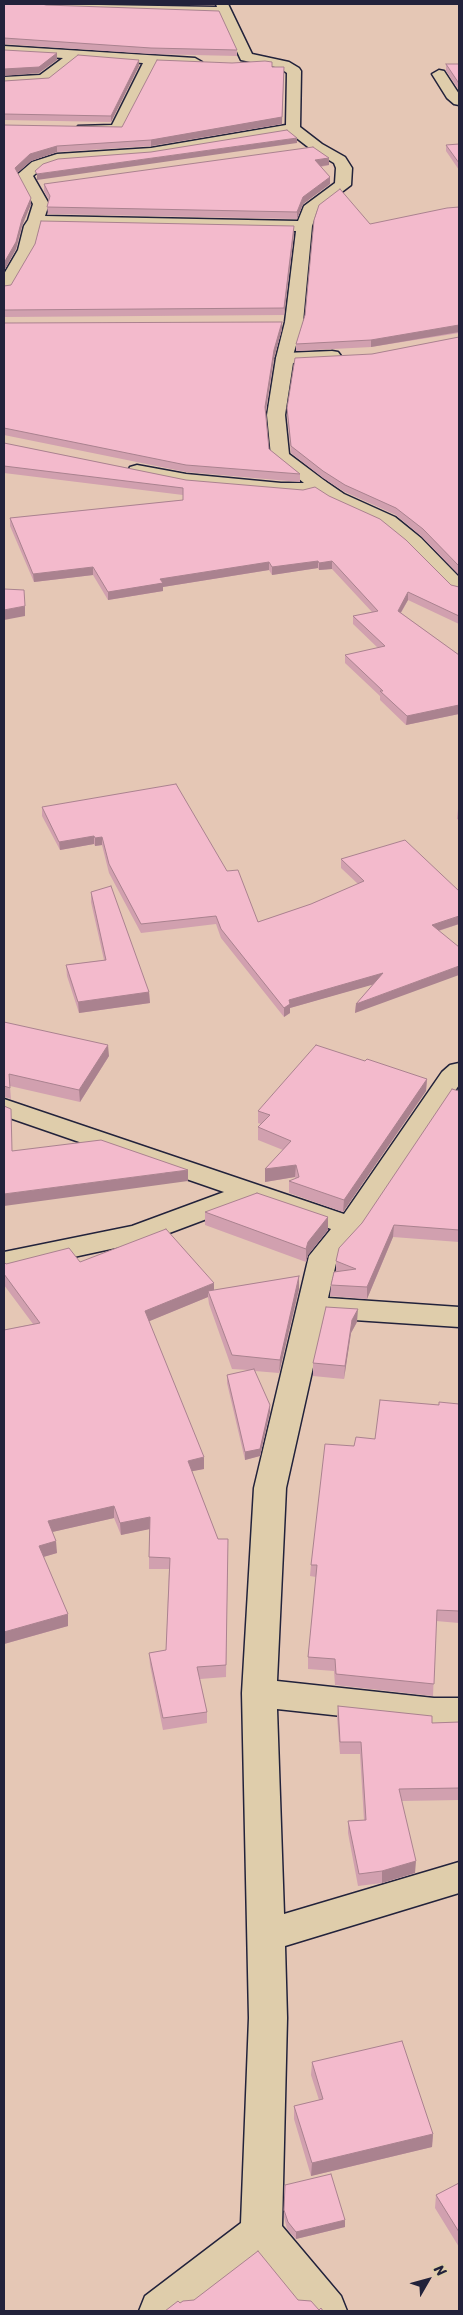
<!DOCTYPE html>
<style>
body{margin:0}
#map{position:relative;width:463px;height:2315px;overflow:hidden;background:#e5c7b5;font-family:Sriracha,sans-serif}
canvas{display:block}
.frame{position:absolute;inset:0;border:5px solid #22223b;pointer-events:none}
.north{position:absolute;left:403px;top:2255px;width:50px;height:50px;-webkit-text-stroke:4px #dfcdab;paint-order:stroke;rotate:52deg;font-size:14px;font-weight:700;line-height:20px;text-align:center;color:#22223b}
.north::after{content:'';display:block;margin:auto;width:18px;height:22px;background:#22223b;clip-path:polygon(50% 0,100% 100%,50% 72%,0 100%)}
</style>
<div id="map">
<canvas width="463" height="2315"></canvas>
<div class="frame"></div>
<div class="north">N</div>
</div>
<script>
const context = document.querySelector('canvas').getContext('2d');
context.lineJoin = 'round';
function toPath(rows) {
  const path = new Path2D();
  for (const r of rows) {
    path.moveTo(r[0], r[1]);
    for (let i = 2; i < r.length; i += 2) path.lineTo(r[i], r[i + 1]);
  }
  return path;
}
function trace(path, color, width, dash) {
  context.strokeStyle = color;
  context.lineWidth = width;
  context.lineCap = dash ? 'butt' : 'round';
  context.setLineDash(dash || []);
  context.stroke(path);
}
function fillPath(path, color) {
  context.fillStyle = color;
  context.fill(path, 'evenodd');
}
const minor = toPath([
 [40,4,217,7,216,4,228,4,252,54,289,62,299,68,301,71,300,127,322,144,345,157,352,168,351,185,317,211,312,226,303,322,291,362,285,363,279,362,276,358,285,322,296,231,40,226,34,250,10,291,4,292,4,274,18,250,24,226,28,220,33,204,17,175,32,162,57,154,151,148,286,125,287,73,280,68,241,60,220,15,46,9,41,8,40,4],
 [290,133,312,150,334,163,336,168,335,183,304,206,298,221,45,216,49,204,33,176,42,168,58,163,151,156,290,133],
 [4,46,195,58,202,62,195,66,156,64,122,132,83,133,76,129,78,126,112,125,143,63,79,59,49,82,4,85,4,77,40,75,63,58,4,54,4,46],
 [439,70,444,71,459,94,459,105,454,104,447,98,432,74,439,70],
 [318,479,325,481,344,494,395,517,421,538,459,577,459,594,452,592,407,546,381,525,330,502,311,489,308,485,311,481,318,479],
 [459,1063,459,1085,360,1233,337,1259,328,1298,459,1307,459,1327,324,1318,286,1488,277,1681,434,1698,459,1698,459,1726,434,1726,277,1709,284,1914,459,1862,459,1893,285,1946,287,2018,282,2226,341,2296,347,2311,299,2311,258,2261,193,2311,139,2311,145,2296,241,2223,249,2018,242,1693,254,1488,309,1256,331,1229,252,1202,148,1241,4,1272,4,1252,132,1226,224,1192,4,1116,4,1099,344,1214,442,1072,450,1065,459,1063]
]);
const tertiary = toPath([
 [332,351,338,352,341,356,338,360,293,363,285,415,289,454,325,481,328,485,325,489,303,496,281,495,186,486,130,475,128,471,130,467,137,465,186,474,281,483,304,483,271,456,267,415,276,358,279,354,285,353,332,351]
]);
const wall = toPath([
 [4,4,46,5,237,50,237,56,151,54,4,44],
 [110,4,214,4,214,5],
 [139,60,139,66,111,122,4,120,4,81,49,78],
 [446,64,459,64,459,90,446,71],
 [272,67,282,124,151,146,57,152,31,161,17,173,31,204,22,226,16,249,4,271,4,125,122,127],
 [459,144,459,170,446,151,446,145],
 [329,165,321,167,330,177,330,184,303,204,297,219,48,214,47,207,49,200,44,191,44,184],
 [459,207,459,333,371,347,296,351,296,344,370,224],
 [294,233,284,315,4,317,4,286],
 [4,323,282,329,274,358,266,412,269,449,300,474,300,482,186,472,4,435,4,436],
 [459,337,459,575,422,537,396,515,345,492,323,478,291,453,287,415,287,408,372,354],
 [4,443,186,480,451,585,459,587,459,624,408,600,401,613,459,655,459,714,406,725,380,700,380,696,345,663,345,655,378,648,353,624,353,616,372,612,332,569,319,570,318,568,272,575,269,570,163,587,163,591,108,600,93,575,34,582,10,526,10,518,183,500,183,495,4,473],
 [42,807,227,871,258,922,311,904,358,884,341,868,341,859,459,891,459,924,439,931,355,1013,356,1004,373,984,290,1008,290,1013,284,1017,221,938,216,924,141,933,109,873,102,845,95,846,94,844,60,850,42,816],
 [458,809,459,809,459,820,457,819],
 [91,892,149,992,150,1003,79,1013,67,976,66,965,104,960,91,902],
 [4,1022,109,1056,80,1102,10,1086,11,1099,5,1097,4,1098],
 [365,1061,427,1079,426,1091,343,1212,289,1193,289,1181,296,1179,295,1177,265,1182,265,1169,283,1150,258,1140,258,1127,261,1124,258,1123,258,1111],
 [459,1091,459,1242,393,1237,367,1299,330,1296,331,1285,336,1272,336,1261,362,1223],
 [205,1212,328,1217,328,1230,308,1255,306,1262,205,1225],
 [4,1262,6,1264,80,1262,214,1290,299,1276,299,1289,279,1373,255,1371,270,1412,260,1456,245,1460,227,1383,227,1375,249,1370,232,1369,209,1304,208,1297,149,1321,204,1469,192,1471,218,1539,228,1539,226,1677,200,1679,207,1712,207,1723,163,1730,150,1665,149,1653,166,1650,169,1569,149,1569,149,1529,121,1535,114,1518,52,1532,57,1553,43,1557,68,1626,4,1644,4,1330,33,1324,4,1285],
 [357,1322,351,1333,344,1379,313,1376,313,1363],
 [459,1404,459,1623,436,1621,433,1696,335,1685,334,1671,308,1669,308,1657,316,1577,310,1576,311,1565,354,1446,375,1439,439,1405],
 [338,1706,432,1723,459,1722,459,1800,402,1801,415,1873,382,1883,358,1886,348,1833,348,1821,364,1820,360,1754,340,1754,337,1717],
 [312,2062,433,2134,432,2147,311,2176,294,2119,294,2106,319,2100,311,2075],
 [459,2183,459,2247,435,2208,436,2195],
 [285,2185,345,2227,296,2239,287,2229,284,2217]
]);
const shadedWall = toPath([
 [57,53,57,60,39,73,4,76,4,69],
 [139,60,139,66,111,122,111,116],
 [284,67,282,124,151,146,151,140],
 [297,138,297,143,37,180,37,174],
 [57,146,57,152,31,161,15,175,15,168,30,154],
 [329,158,329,165,315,167,315,160],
 [330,177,330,184,303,204,297,219,297,212,303,197],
 [31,198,31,204,22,226,16,249,4,271,4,263],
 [294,226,294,233,284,315,284,308],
 [282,322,282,329,274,358,265,415,265,407,274,350],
 [459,325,459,332,371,347,371,340],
 [318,561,318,568,272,575,272,567],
 [332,561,332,569,319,570,319,563],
 [269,562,269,570,163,587,163,591,108,600,108,592,160,579],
 [93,567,93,575,34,582,33,574],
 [408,592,408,600,397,619,398,611],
 [25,606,25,616,4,620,4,610],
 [459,705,459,714,406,725,407,716],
 [94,836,94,844,60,850,59,842],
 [102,837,102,845,95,846,95,838],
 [459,916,459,924,431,933,432,925],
 [459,966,459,975,355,1013,356,1004],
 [383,973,382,982,290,1008,290,1013,284,1017,284,1008,289,1000],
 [149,992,150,1003,79,1013,78,1002],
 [108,1045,109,1056,80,1102,79,1090],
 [427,1079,426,1091,343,1212,344,1200],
 [296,1165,295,1177,265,1182,265,1169],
 [188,1170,188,1181,4,1206,4,1194],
 [328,1217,328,1230,308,1255,306,1262,306,1249,308,1242],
 [394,1225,393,1237,367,1299,367,1287],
 [299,1276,299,1289,279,1373,280,1360],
 [214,1283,214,1294,208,1291,208,1297,145,1323,145,1311],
 [358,1309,357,1322,351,1333,344,1379,345,1366,352,1320],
 [270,1405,270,1412,260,1456,245,1460,245,1452],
 [204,1457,204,1469,188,1472,188,1461],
 [114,1506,114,1518,48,1533,48,1521],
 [150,1517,150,1529,121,1535,120,1523],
 [56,1541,57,1553,40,1558,39,1546],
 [68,1614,68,1626,4,1644,4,1632],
 [416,1861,415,1873,382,1883,382,1871],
 [433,2134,432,2147,311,2176,312,2163],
 [345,2220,345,2227,296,2239,296,2232]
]);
const building = toPath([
 [4,4,42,4,46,5,219,11,237,50,151,48,4,38,4,4],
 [4,50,57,53,39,67,4,69,4,50],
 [78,55,139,60,111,116,4,114,4,81,49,78,78,55],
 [157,60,232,63,265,61,272,62,272,67,284,67,282,117,151,140,57,146,30,154,15,168,31,198,22,219,16,242,4,263,4,125,122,127,157,60],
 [446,64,459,64,459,84,458,82,446,64],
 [287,130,297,138,37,174,35,171,43,164,58,159,151,152,287,130],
 [459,144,459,163,446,145,459,144],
 [313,147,329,158,315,160,330,177,303,197,297,212,47,207,50,196,44,184,313,147],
 [340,189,370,224,447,208,459,207,459,325,371,340,296,344,305,315,314,220,319,205,340,189],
 [41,221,294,226,284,308,4,310,4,286,11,285,35,244,41,221],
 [282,322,274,350,265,407,269,449,300,474,186,465,4,428,4,323,282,322],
 [459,337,459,566,423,529,396,508,345,485,323,471,291,446,287,408,295,358,372,354,459,337],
 [4,443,186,480,303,490,315,487,329,496,380,519,406,540,451,585,459,587,459,616,408,592,398,611,459,655,459,705,407,716,380,691,383,691,345,655,385,646,353,616,378,611,332,561,319,563,318,561,272,567,269,562,160,579,163,583,108,592,93,567,33,574,10,518,183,500,183,488,4,466,4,443],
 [4,589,24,590,25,606,4,610,4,589],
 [176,784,227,871,238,870,258,922,311,904,364,881,341,859,405,840,459,891,459,916,432,925,459,947,459,966,356,1004,383,973,289,1000,290,1004,284,1008,221,929,216,916,141,924,109,864,102,837,95,838,94,836,59,842,42,807,176,784],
 [111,886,149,992,78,1002,66,965,106,960,91,892,111,886],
 [4,1022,108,1045,79,1090,9,1074,10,1088,4,1086,4,1022],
 [316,1045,365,1061,367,1059,427,1079,344,1200,289,1181,299,1177,296,1165,265,1169,291,1141,258,1127,270,1115,258,1111,316,1045],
 [452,1089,459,1091,459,1230,394,1225,367,1287,331,1285,334,1272,356,1269,336,1261,339,1248,362,1223,452,1089],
 [4,1106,11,1109,12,1151,101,1140,188,1170,4,1194,4,1106],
 [257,1193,328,1217,308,1242,306,1249,205,1212,257,1193],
 [166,1229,214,1283,145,1311,204,1457,188,1461,218,1539,228,1539,226,1665,197,1667,207,1712,163,1718,149,1653,166,1650,170,1558,149,1557,150,1517,120,1523,114,1506,48,1521,56,1541,39,1546,68,1614,4,1632,4,1330,40,1323,4,1274,4,1262,6,1264,69,1248,80,1262,166,1229],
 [299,1276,280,1360,232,1355,208,1291,299,1276],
 [326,1307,358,1309,352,1320,345,1366,313,1363,326,1307],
 [254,1369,270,1405,260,1449,245,1452,227,1375,254,1369],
 [380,1400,439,1405,439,1402,459,1404,459,1611,437,1610,434,1684,336,1674,335,1659,308,1657,317,1565,311,1565,325,1444,354,1446,356,1437,375,1439,380,1400],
 [338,1706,432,1716,432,1723,459,1722,459,1788,399,1789,416,1861,382,1871,359,1874,348,1821,366,1820,361,1742,340,1742,338,1706],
 [402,2041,433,2134,312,2163,294,2106,323,2099,312,2062,402,2041],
 [331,2174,345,2220,296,2232,288,2222,284,2210,285,2185,331,2174],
 [459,2183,459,2232,436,2195,459,2183],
 [258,2251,298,2300,311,2301,319,2310,321,2308,323,2311,165,2311,178,2301,180,2303,183,2301,194,2300,258,2251]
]);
trace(minor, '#22223b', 3);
trace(tertiary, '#22223b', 3);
fillPath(minor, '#dfcdab');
fillPath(tertiary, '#dfcdab');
fillPath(wall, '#d1a0af');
fillPath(shadedWall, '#aa828f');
fillPath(building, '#f3bacc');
trace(building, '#aa828f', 1);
</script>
